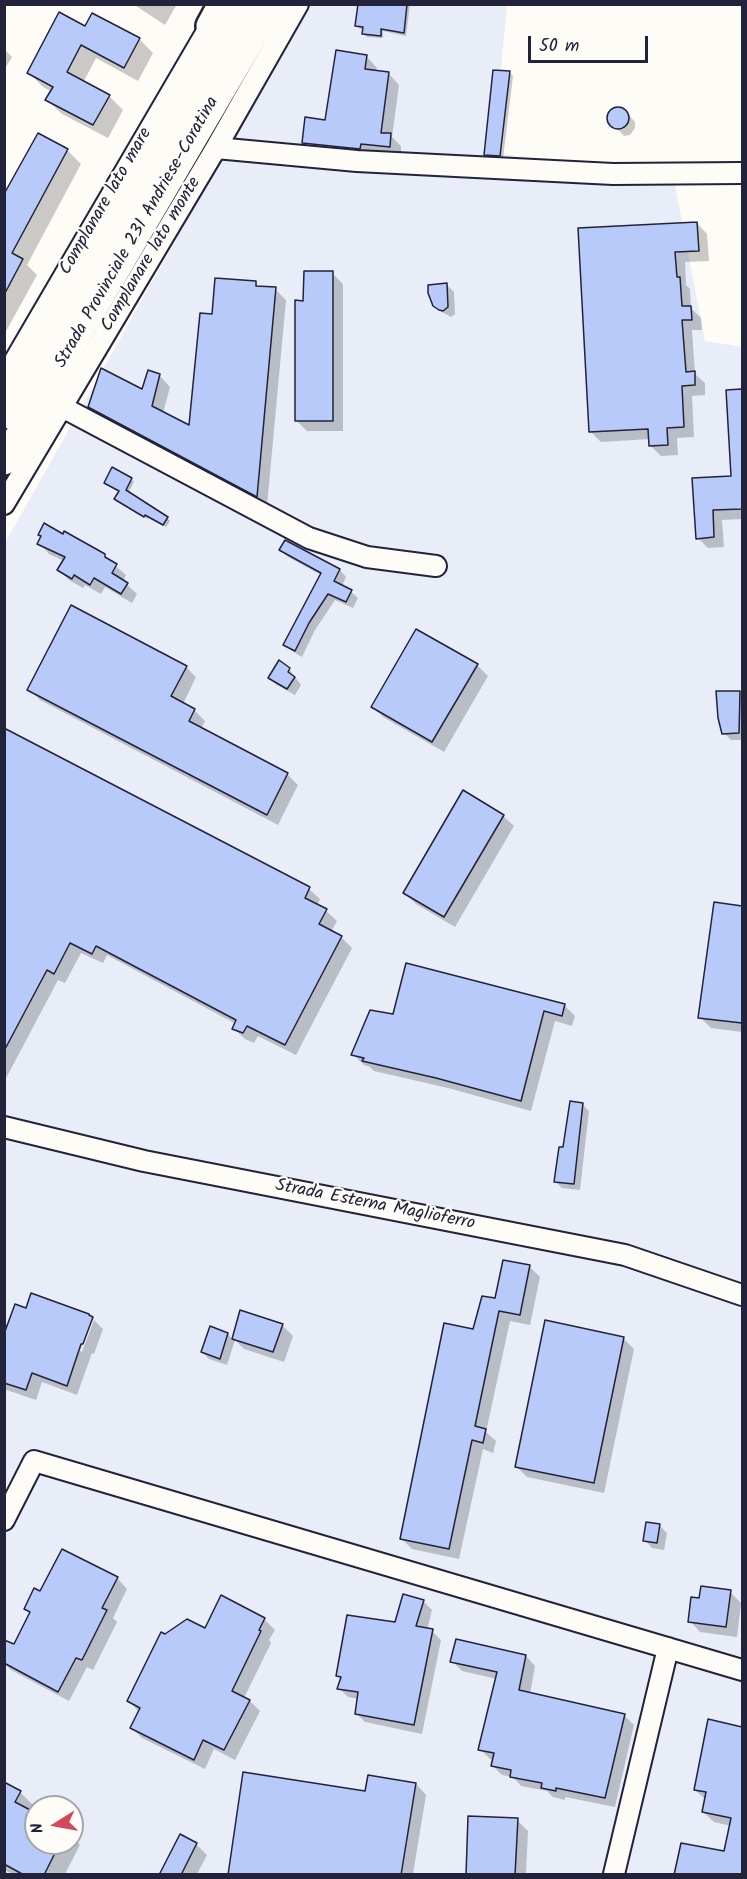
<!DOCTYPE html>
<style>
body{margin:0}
#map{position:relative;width:747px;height:1879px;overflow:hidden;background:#fdfcf7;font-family:Kalam,sans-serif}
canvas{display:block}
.frame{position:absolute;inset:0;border:6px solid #22223b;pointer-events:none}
.north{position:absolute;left:24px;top:1795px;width:60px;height:60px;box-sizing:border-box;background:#fdfcf7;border:2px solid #a5a5ac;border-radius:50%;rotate:259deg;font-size:16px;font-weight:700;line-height:24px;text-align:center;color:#22223b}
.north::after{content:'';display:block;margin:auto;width:21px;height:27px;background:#d1495b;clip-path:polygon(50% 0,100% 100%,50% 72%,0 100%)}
.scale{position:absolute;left:528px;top:36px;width:120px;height:27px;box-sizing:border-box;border:3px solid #22223b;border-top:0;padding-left:8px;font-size:18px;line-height:21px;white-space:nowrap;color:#22223b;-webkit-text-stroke:4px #fdfcf7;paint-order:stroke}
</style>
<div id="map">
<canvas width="747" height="1879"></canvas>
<div class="frame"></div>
<div class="north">N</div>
<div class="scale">50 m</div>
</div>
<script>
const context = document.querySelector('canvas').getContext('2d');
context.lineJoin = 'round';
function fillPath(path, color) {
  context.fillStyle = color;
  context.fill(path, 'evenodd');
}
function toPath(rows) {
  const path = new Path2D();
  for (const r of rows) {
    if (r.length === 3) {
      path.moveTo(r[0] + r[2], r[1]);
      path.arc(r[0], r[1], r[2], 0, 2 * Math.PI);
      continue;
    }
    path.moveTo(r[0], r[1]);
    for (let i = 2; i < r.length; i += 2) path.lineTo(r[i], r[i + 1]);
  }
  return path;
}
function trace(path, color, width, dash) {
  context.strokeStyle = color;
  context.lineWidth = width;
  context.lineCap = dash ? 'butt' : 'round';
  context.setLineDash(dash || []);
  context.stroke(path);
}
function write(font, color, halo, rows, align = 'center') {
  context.font = font + ' Kalam,sans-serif';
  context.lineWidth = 4.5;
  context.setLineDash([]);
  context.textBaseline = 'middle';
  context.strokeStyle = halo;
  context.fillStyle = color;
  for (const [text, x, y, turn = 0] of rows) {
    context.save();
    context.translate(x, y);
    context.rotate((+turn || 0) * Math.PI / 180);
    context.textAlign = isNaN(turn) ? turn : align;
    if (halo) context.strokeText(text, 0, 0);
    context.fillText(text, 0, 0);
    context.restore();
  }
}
const built = toPath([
 [308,5,507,5,493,153,673,175,705,341,742,347,742,1874,5,1874,5,543],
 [36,1807,72,1807,72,1843,36,1843]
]);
const shadow = toPath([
 [133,4,177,4,165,25],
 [359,4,410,4,406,36,383,31,383,38,367,37,364,34,364,29,360,29,357,26],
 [85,28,139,39,153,53,138,81,96,58,83,83,109,96,123,110,108,138,62,114,47,100,52,92,43,87,29,73],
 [4,49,12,57,4,70],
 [367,57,377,68,376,72,389,74,399,85,392,137,401,146,401,157,314,153,303,143,327,122],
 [509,72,513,76,503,159,488,158,485,155],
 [616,109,626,112,635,122,635,128,630,135,624,136,611,122,610,114],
 [67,150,81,164,27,265,37,275,4,335,4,197],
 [697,223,707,234,709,261,685,262,686,285,690,289,691,308,701,318,702,330,692,330,695,374,705,383,705,395,692,396,694,437,677,438,678,455,661,456,650,445,650,439,601,442,590,431,580,229],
 [332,273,343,284,343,431,307,431,296,420,305,302],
 [255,283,260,288,275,289,286,300,267,506,100,417,89,407,143,392,160,376,170,387,163,413,190,428,213,316],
 [447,285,454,292,455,314,451,317,442,312,434,305],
 [742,391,742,519,722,520,724,547,708,548,698,538,694,479,732,477,728,392],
 [131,479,134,482,128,493,167,518,170,521,166,527,148,518,148,519,119,502,116,499,120,492,106,483],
 [39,534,104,556,126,575,123,581,137,594,132,603,105,587,101,594,85,585,83,588,69,580,59,570,64,561,49,554,39,543,42,537],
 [285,542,340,570,346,577,342,586,351,592,358,598,353,608,335,600,315,630,302,657,292,651,285,644,321,575,288,557,281,550],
 [477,665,488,676,444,752,383,717,373,706],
 [186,667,196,677,183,704,195,711,205,721,201,729,287,774,298,785,278,825,40,700,29,689],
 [289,669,301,685,295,695,277,685,270,678],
 [739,693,742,696,742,740,731,740,724,733],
 [4,730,309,889,320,899,317,906,326,911,337,921,331,932,341,937,352,948,296,1055,258,1036,254,1043,245,1039,234,1029,236,1024,107,955,103,963,81,953,65,983,58,980,4,1082],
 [503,816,514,826,455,927,416,904,405,893],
 [715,904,742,907,742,1032,711,1028,700,1017],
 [564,1005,575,1016,572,1026,555,1021,531,1111,448,1088,374,1071,370,1067,364,1065,353,1054,394,1016],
 [582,1104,589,1111,580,1190,562,1188,555,1181,565,1149],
 [504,1262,530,1267,540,1277,530,1325,510,1321,486,1432,496,1441,493,1453,483,1449,459,1559,412,1549,401,1538,496,1300],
 [27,1310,92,1318,103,1329,94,1354,92,1353,77,1395,42,1382,36,1400,4,1389,4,1324,10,1324],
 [90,1320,94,1320,82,1352,80,1351],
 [242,1312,282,1325,293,1336,284,1362,244,1349,235,1340,227,1365,209,1359,202,1352,228,1334,233,1340],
 [623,1338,634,1349,604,1493,527,1477,516,1466],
 [660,1526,667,1533,664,1550,652,1548,645,1540],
 [117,1578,127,1589,113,1618,117,1622,93,1670,87,1667,69,1701,11,1670,4,1663,31,1614,26,1609,41,1593],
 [730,1592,741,1603,737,1637,700,1632,690,1621,700,1600],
 [423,1601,432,1610,427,1630,432,1631,441,1640,422,1734,365,1722,356,1713,359,1699,348,1697,339,1688,341,1679,337,1675],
 [264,1619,275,1630,269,1640,271,1643,244,1698,250,1701,260,1711,235,1760,214,1749,205,1769,142,1738,131,1727,139,1712,129,1701,166,1636],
 [526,1656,535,1666,530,1694,624,1715,634,1725,615,1807,565,1797,565,1800,553,1797,547,1791,521,1786,513,1777,502,1775,492,1765,494,1760,490,1759,480,1749,497,1679,462,1671,452,1661],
 [710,1721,742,1728,742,1874,676,1874,725,1853,731,1826,714,1822,703,1812,706,1800,695,1790],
 [4,1784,20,1792,34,1806,31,1812,36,1815,36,1843,72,1843,72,1836,80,1845,65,1874,13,1874,4,1870],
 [416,1784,426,1795,413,1874,229,1874,367,1793],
 [517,1820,528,1831,526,1874,467,1874],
 [196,1844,207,1855,197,1874,161,1874]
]);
const building = toPath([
 [358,4,407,4,404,33,381,29,381,36,362,34,363,27,355,26,358,4],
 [59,12,85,26,92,13,140,38,124,68,81,45,67,72,110,95,93,125,45,100,53,87,27,73,59,12],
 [336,50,367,55,365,69,389,72,381,133,391,133,390,147,361,144,360,149,302,143,305,117,325,120,336,50],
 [493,70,510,71,500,156,484,155,493,70],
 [618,118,11],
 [38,133,68,149,12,253,23,259,4,295,4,194,38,133],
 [697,222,699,251,675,252,677,277,680,277,682,306,691,306,692,320,682,320,686,372,695,371,695,385,682,386,684,427,667,428,668,445,649,446,648,429,589,432,578,228,697,222],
 [304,271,333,271,333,421,295,421,295,300,303,301,304,271],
 [215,278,256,281,256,286,276,287,257,497,88,407,101,368,142,389,148,370,160,374,152,406,189,425,200,313,212,314,215,278],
 [447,283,448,307,443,311,439,310,433,306,428,293,428,285,447,283],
 [742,389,742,509,713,510,714,537,696,539,692,478,731,476,726,390,742,389],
 [112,467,132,478,126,490,168,517,163,525,145,515,144,517,114,499,119,491,104,483,112,467],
 [44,523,63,534,64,531,105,554,105,557,117,564,112,573,128,583,121,594,94,578,90,585,74,575,72,579,57,570,65,557,37,544,41,536,38,535,44,523],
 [285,540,340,569,334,581,352,590,346,602,328,594,309,623,295,651,283,645,321,573,279,550,285,540],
 [71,605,187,666,171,696,195,709,189,721,288,773,267,815,27,690,71,605],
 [416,629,478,664,432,742,371,707,416,629],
 [279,660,290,668,288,672,295,677,287,689,268,678,279,660],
 [716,691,740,691,739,733,722,734,718,718,716,691],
 [4,728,310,887,305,898,327,909,319,924,342,936,285,1045,247,1026,243,1033,232,1029,236,1020,96,946,92,954,70,943,54,974,47,970,4,1051,4,728],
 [463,790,504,815,444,917,403,893,463,790],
 [714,902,742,906,742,1023,698,1018,714,902],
 [406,963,565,1004,562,1016,544,1011,521,1101,436,1078,362,1061,364,1058,351,1055,370,1010,393,1014,406,963],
 [570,1101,583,1103,574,1184,554,1182,559,1147,563,1147,570,1101],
 [503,1260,530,1265,520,1315,499,1311,475,1426,486,1429,483,1443,472,1440,449,1549,400,1539,444,1323,473,1329,482,1296,495,1298,503,1260],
 [31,1293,89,1314,89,1315,93,1317,83,1344,81,1344,67,1386,32,1373,26,1390,4,1383,4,1334,15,1304,26,1308,31,1293],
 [240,1310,283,1324,273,1352,232,1339,240,1310],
 [545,1320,624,1337,594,1483,515,1467,545,1320],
 [210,1326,228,1333,220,1359,201,1352,210,1326],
 [646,1522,660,1524,657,1543,643,1541,646,1522],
 [62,1549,118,1577,102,1608,107,1610,82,1660,76,1658,58,1692,4,1663,4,1640,14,1644,30,1612,24,1609,34,1588,40,1591,62,1549],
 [701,1586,731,1590,726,1627,688,1622,691,1597,699,1598,701,1586],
 [403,1594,424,1600,416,1626,433,1629,414,1725,355,1714,358,1692,337,1689,341,1677,336,1676,347,1615,395,1622,403,1594],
 [221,1595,265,1618,259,1630,261,1631,232,1691,250,1700,224,1750,203,1740,194,1760,130,1728,140,1708,127,1701,161,1632,165,1634,187,1619,205,1628,221,1595],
 [456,1639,526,1655,519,1690,625,1714,605,1798,556,1788,556,1791,541,1788,542,1783,510,1777,511,1770,491,1766,494,1753,478,1750,497,1672,450,1662,456,1639],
 [708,1719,742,1727,742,1875,674,1875,681,1843,724,1851,731,1818,702,1812,706,1792,694,1790,708,1719],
 [243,1772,365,1791,368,1775,416,1783,401,1875,228,1875,243,1772],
 [4,1782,21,1791,15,1802,36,1813,36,1843,60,1843,44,1875,24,1875,4,1864,4,1782],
 [468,1816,518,1818,515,1875,466,1875,468,1816],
 [180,1834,197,1843,181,1875,159,1875,180,1834]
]);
const minor = toPath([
 [216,148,357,161,613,174,742,173],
 [4,379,210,26],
 [62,407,309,538,367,557,436,566],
 [4,504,216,148,298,4],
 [4,1127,144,1161,625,1255,742,1295],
 [4,1520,34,1461,742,1670],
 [614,1874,668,1648]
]);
const highway = toPath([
 [210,26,222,4],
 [4,415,249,4],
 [4,461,272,4]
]);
const streetNames = [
 ["Complanare lato mare",107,202,-60],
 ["Strada Provinciale 231 Andriese-Coratina",138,233,-60],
 ["Complanare lato monte",152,255,-59],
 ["Strada Esterna Maglioferro",375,1206,11]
];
fillPath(built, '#e8edf8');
fillPath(shadow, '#0003');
fillPath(building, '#b8cafa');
trace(building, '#22223b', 1.5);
trace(minor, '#22223b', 24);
trace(highway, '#22223b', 32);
trace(minor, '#fdfcf7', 20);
trace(highway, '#fdfcf7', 27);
write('18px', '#22223b', '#fdfcf7', streetNames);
</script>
